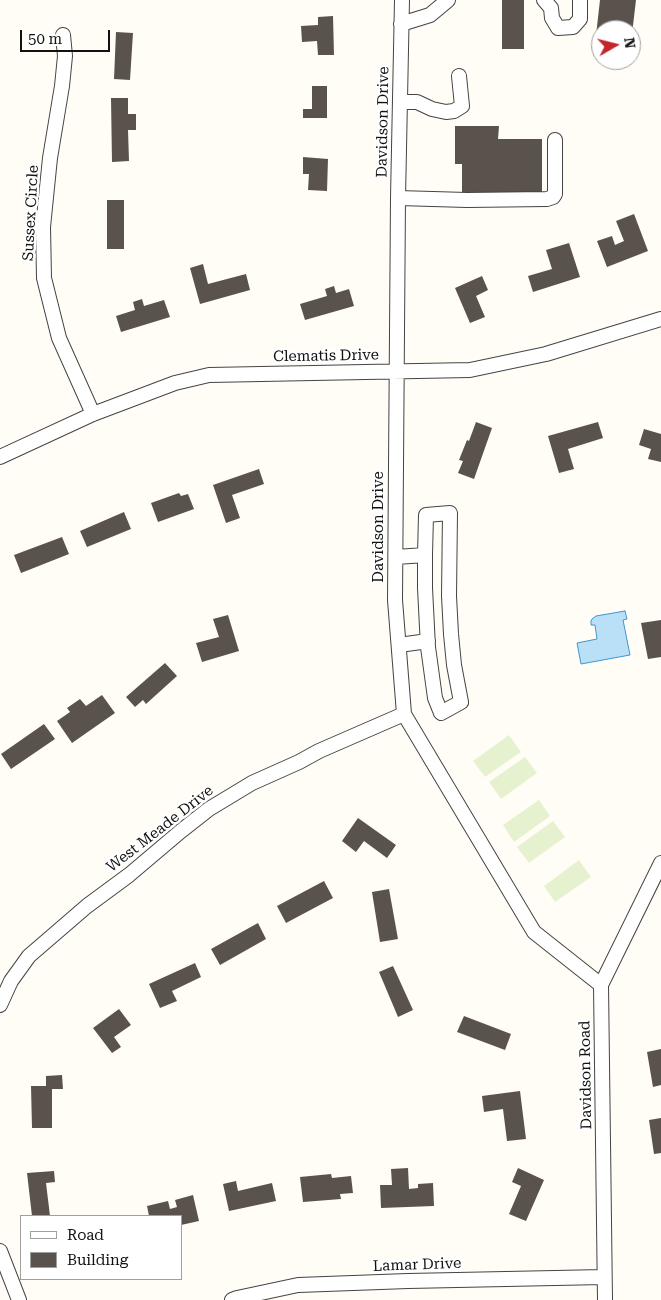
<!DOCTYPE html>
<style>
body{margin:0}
#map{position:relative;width:661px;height:1300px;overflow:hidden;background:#fffdf5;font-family:"Roboto Serif",serif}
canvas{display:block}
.legend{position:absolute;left:20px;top:1215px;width:162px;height:65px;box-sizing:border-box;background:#fff;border:1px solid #a0a0a0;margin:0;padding:6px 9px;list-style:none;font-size:15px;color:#111}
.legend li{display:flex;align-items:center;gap:10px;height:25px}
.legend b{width:25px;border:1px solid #a0a0a0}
.north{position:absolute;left:591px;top:20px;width:50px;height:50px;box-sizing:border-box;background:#fff;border:1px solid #a0a0a0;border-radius:50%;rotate:82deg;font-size:14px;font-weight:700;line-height:20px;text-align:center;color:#111}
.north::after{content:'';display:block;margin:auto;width:18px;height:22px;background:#c4262e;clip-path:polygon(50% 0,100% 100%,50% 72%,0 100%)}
.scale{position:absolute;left:20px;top:30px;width:90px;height:22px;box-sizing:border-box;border:2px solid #111;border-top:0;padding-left:6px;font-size:15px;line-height:18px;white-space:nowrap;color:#111;-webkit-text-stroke:4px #fff;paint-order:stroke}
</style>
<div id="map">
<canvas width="661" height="1300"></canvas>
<ul class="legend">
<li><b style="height:6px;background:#fff"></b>Road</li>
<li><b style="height:14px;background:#5a524d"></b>Building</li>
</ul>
<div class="north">N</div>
<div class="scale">50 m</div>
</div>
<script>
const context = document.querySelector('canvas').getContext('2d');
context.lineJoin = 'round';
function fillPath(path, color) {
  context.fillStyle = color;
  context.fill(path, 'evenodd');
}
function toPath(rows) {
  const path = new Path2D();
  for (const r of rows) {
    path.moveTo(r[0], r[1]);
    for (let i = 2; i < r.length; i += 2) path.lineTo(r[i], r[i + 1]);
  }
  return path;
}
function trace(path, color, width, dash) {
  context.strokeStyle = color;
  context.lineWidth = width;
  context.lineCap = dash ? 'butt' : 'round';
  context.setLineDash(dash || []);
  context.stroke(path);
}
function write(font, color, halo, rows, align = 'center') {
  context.font = font + ' "Roboto Serif",serif';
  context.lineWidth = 5;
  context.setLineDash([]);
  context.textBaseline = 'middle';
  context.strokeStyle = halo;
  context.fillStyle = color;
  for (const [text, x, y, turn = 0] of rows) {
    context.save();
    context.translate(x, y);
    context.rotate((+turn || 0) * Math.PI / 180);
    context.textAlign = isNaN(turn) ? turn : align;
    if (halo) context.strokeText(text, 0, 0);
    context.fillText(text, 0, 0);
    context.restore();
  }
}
const pitch = toPath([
 [509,735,521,752,485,777,473,761],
 [525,757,537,773,501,799,489,782],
 [539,800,550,816,514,842,503,825],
 [553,821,565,837,529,863,517,847],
 [579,860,591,877,555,902,544,886]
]);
const water = toPath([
 [625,611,627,619,623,620,630,655,581,664,577,643,597,639,595,625,591,625,591,621,592,619,596,616,625,611]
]);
const building = toPath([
 [502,0,524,0,524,49,502,49],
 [600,0,636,0,632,34,631,34,631,30,601,30,601,44,595,44],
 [333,16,334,55,318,55,317,41,302,42,301,26,318,25,318,17],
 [116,32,133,33,130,80,114,79],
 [312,86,327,86,327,118,303,118,303,109,312,109],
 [111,98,128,98,128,114,136,114,136,130,128,130,129,161,112,162],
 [455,126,499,126,498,139,542,139,542,195,462,194,462,164,455,164],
 [303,157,328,159,327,191,308,190,309,174,303,174],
 [107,200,124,200,124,249,107,249],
 [634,214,648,251,607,267,597,241,612,236,615,245,624,241,616,221],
 [569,243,580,277,533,292,528,276,552,269,546,250],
 [203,264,208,284,246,274,250,290,200,304,190,268],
 [482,276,488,290,476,296,485,317,470,323,455,288],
 [334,286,336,293,349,289,354,306,305,320,300,304,327,296,325,289],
 [142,299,144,306,164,300,170,317,121,332,116,316,135,310,133,302],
 [476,422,492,428,474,479,458,473,463,461,459,460,467,440,469,441],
 [598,422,603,438,568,449,574,469,559,473,548,436],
 [644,429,661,434,661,462,648,459,651,449,639,445],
 [259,469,264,484,232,495,240,518,226,523,213,485],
 [179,493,181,496,188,494,194,509,158,522,151,503],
 [124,512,131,529,87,547,80,531],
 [62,537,69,554,21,573,14,555],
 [228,615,239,651,202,662,196,643,219,637,213,619],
 [661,620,661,657,648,659,641,623],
 [165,663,177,676,146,704,143,700,135,707,126,697],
 [102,695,115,713,72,743,57,721,70,712,67,708,80,699,86,706],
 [44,724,55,739,11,769,1,754],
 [358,818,396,845,387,858,364,841,356,852,342,841],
 [324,881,333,898,286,923,277,906],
 [389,889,398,939,380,942,372,892],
 [258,923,266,939,220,965,211,949],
 [195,963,201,977,172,991,177,1001,160,1008,149,984],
 [393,966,413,1010,398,1017,379,972],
 [119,1009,131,1025,114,1037,121,1047,112,1053,93,1028],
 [464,1016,511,1034,505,1050,457,1032],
 [661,1049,661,1085,653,1087,647,1052],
 [62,1075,63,1089,52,1089,52,1128,32,1128,31,1086,46,1086,46,1076],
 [520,1091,526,1139,507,1141,503,1109,484,1112,482,1096],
 [661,1118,661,1153,654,1154,649,1120],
 [408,1168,409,1189,418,1188,418,1184,433,1183,434,1206,381,1208,380,1185,392,1185,391,1169],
 [518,1168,544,1180,526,1221,509,1214,521,1186,512,1182],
 [54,1171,55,1182,46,1183,50,1216,32,1216,27,1173],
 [331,1174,332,1178,351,1176,353,1193,340,1194,341,1199,303,1202,300,1177],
 [236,1181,238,1191,272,1183,276,1201,229,1211,223,1184],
 [193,1195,199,1221,181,1225,181,1216,149,1216,147,1206,168,1201,170,1209,177,1207,175,1200]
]);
const minor = toPath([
 [402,0,398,198,395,600,404,714,534,932,601,985],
 [544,0,551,8,552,18,558,28,573,27,580,19,580,0],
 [401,24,430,15,448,0],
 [63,35,65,56,62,86,50,158,43,227,44,278,59,338,93,414],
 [400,102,417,102,432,109,446,112,454,111,462,106,459,76],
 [398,198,467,200,547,199,553,197,555,194,555,140],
 [0,457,93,414,175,383,209,375,470,370,546,354,661,319],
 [396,557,425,555,426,515,450,513,449,596,451,634,454,665,461,702,441,713,435,698,428,647,425,588,425,555],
 [399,645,428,641],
 [0,1005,11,981,29,956,87,906,129,875,181,831,209,809,252,783,299,762,319,751,404,714],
 [0,1251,19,1300],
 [232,1300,237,1298,298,1285,408,1281,604,1277],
 [605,1300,601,985,661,863]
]);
const streetNames = [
 ["Davidson Drive",383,122,-89],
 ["Sussex Circle",31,213,-87],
 ["Clematis Drive",326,356,-1],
 ["Davidson Drive",379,527,-90],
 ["West Meade Drive",160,829,-38],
 ["Davidson Road",586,1075,-91],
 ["Lamar Drive",417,1265,-2]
];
fillPath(pitch, '#e6f2cf');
fillPath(water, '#b9e0f7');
trace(water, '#3f96cf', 1);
fillPath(building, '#5a524d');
trace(minor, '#444', 16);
trace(minor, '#fff', 14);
write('15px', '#111', '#fff', streetNames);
</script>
